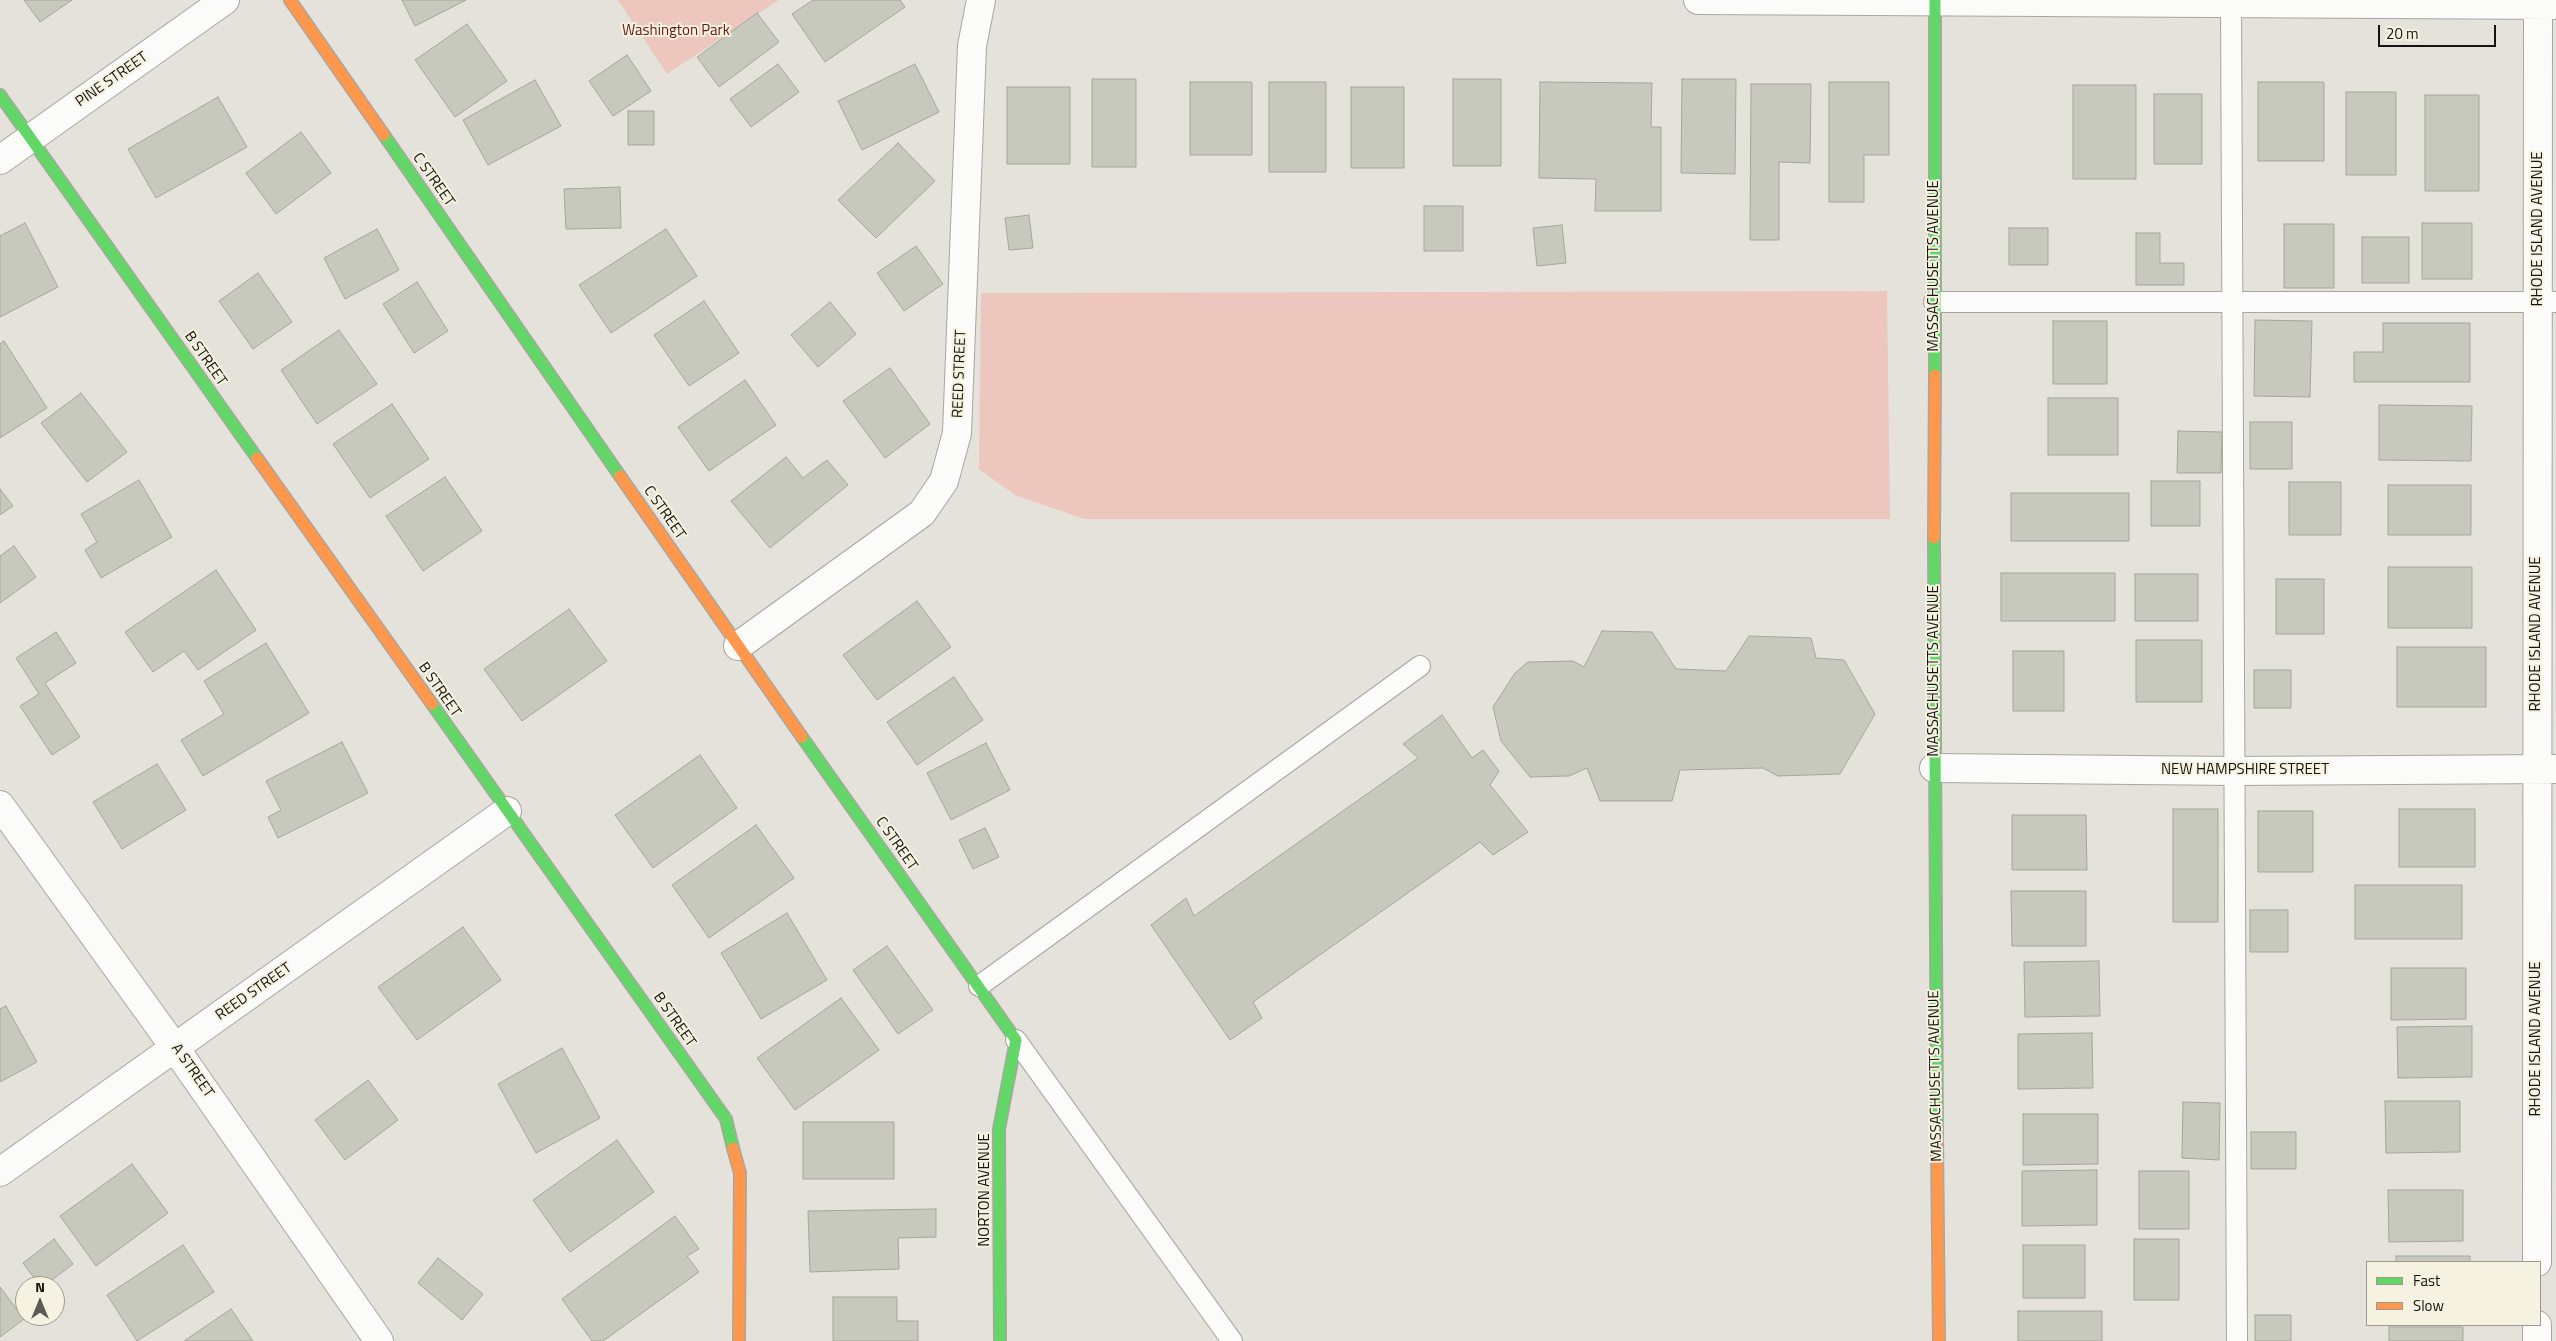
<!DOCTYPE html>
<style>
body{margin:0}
#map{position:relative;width:2556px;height:1341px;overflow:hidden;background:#e4e2da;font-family:"Titillium Web",sans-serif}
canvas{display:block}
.legend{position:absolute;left:2366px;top:1261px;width:175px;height:65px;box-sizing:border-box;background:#f6f2e2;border:1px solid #9c998d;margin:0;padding:6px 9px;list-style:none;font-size:15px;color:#15130e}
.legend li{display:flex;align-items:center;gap:10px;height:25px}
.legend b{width:25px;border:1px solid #9c998d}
.north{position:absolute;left:15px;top:1276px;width:50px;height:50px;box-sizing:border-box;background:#f6f2e2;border:1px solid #9c998d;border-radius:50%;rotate:0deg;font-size:14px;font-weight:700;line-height:20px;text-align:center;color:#15130e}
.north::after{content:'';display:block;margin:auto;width:18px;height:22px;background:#5d5b55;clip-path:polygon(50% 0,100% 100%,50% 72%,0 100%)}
.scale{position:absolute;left:2378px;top:25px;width:118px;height:22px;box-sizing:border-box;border:2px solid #15130e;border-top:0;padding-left:6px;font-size:15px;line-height:18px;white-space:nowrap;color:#15130e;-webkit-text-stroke:4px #f6f2e2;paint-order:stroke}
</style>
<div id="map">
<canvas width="2556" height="1341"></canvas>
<ul class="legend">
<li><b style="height:6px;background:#63d668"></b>Fast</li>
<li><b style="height:6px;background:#ff974d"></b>Slow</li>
</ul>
<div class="north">N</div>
<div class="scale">20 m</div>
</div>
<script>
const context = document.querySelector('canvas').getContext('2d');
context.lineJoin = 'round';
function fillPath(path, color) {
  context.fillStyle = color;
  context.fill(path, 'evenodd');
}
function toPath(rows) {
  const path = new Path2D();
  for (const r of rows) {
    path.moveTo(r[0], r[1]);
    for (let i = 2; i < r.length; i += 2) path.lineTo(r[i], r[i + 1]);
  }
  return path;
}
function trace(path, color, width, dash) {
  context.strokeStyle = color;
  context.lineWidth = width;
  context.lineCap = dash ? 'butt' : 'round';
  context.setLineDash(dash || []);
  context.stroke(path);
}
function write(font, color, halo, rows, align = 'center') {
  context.font = font + ' "Titillium Web",sans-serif';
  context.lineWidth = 4;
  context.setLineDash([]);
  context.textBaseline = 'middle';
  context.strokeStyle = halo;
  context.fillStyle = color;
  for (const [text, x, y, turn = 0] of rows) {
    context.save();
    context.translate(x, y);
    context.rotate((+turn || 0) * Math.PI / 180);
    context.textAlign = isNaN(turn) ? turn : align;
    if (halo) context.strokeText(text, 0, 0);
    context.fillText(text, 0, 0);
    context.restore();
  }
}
const green = toPath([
 [618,0,779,0,667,74],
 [1887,291,1890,519,1084,519,1015,495,979,469,981,293]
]);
const building = toPath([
 [24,0,72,0,40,22,24,0],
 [402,0,466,0,415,26,402,0],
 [813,0,900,0,905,7,825,62,792,14,813,0],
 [757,13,779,42,719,87,697,57,757,13],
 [467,24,507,81,455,117,415,60,467,24],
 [627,55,651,91,613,116,589,81,627,55],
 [778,64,799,92,751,127,730,99,778,64],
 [915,64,939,112,862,150,838,101,915,64],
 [1092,79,1136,79,1136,167,1092,167,1092,79],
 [1453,79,1501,79,1501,166,1453,166,1453,79],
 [1682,79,1736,79,1735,174,1681,173,1682,79],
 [535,80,561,126,488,165,463,120,535,80],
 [1190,82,1252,82,1252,155,1190,155,1190,82],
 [1269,82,1326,82,1326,172,1269,172,1269,82],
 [1540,82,1652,83,1651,127,1661,127,1661,211,1595,211,1596,179,1539,178,1540,82],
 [1829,82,1889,82,1889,155,1864,155,1864,202,1829,202,1829,82],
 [2258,82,2324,82,2324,161,2258,161,2258,82],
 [1751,84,1811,84,1810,163,1779,162,1779,240,1750,240,1751,84],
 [2073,85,2136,85,2136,179,2073,179,2073,85],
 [1007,87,1070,87,1070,164,1007,164,1007,87],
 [1351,87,1404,87,1404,168,1351,168,1351,87],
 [2346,92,2396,92,2396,175,2346,175,2346,92],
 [2154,94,2202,94,2202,164,2154,164,2154,94],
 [2425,95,2479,95,2479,191,2425,191,2425,95],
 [218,97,247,147,156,198,128,149,218,97],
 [628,111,654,111,654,145,628,145,628,111],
 [301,132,331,173,276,214,246,173,301,132],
 [898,143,935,181,876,238,838,200,898,143],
 [620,187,621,228,566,229,564,189,620,187],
 [1424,206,1463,206,1463,251,1424,251,1424,206],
 [1029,215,1033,248,1009,250,1005,218,1029,215],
 [25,223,58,287,0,317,0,236,25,223],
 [2422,223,2472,223,2472,279,2422,279,2422,223],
 [2284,224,2334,224,2334,288,2284,288,2284,224],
 [1562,225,1566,263,1537,266,1533,228,1562,225],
 [2009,228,2048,228,2048,265,2009,265,2009,228],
 [377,229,399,270,345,299,324,258,377,229],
 [666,229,697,276,611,333,579,285,666,229],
 [2136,233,2160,233,2160,263,2184,263,2184,285,2136,285,2136,233],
 [2362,237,2409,237,2409,283,2362,283,2362,237],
 [916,246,943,284,904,311,877,273,916,246],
 [258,273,292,322,253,349,219,301,258,273],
 [417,282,448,331,414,353,383,304,417,282],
 [704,301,739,353,689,386,654,335,704,301],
 [830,302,856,334,818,367,791,335,830,302],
 [2255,320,2312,321,2310,397,2254,396,2255,320],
 [2053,321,2107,321,2107,384,2053,384,2053,321],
 [2383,323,2470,323,2470,382,2354,382,2354,352,2383,352,2383,323],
 [339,330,377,384,317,424,281,370,339,330],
 [4,341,47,408,0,438,0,344,4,341],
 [890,368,930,424,885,458,843,401,890,368],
 [745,380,776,425,709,471,678,427,745,380],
 [81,393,127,452,87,482,41,423,81,393],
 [2048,398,2118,398,2118,455,2048,455,2048,398],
 [392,404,429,459,370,498,333,444,392,404],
 [2379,405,2472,406,2471,461,2379,460,2379,405],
 [2250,422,2292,422,2292,469,2250,469,2250,422],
 [2178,431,2222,432,2221,473,2177,473,2178,431],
 [786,457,803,478,827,460,848,485,770,548,731,501,786,457],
 [445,477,482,531,423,571,386,516,445,477],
 [139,480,172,537,101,578,85,550,97,542,81,514,139,480],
 [2151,481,2200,481,2200,526,2151,526,2151,481],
 [2289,482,2341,482,2341,535,2289,535,2289,482],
 [2388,485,2471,485,2471,535,2388,535,2388,485],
 [0,489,13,506,0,515,0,489],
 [2011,493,2129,493,2129,541,2011,541,2011,493],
 [14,546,36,577,0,603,0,556,14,546],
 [2388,567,2472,567,2472,628,2388,628,2388,567],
 [216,570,256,630,198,670,184,651,153,672,125,632,216,570],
 [2001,573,2115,573,2115,621,2001,621,2001,573],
 [2135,574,2198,574,2198,621,2135,621,2135,574],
 [2276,579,2324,579,2324,634,2276,634,2276,579],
 [917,601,951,647,877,700,843,655,917,601],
 [569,609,607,661,522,721,484,669,569,609],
 [1602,631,1652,632,1676,669,1726,671,1749,636,1811,638,1816,658,1844,660,1875,714,1840,774,1778,776,1763,768,1680,770,1672,801,1600,801,1587,768,1569,776,1530,777,1501,741,1493,707,1515,673,1528,662,1573,661,1584,667,1602,631],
 [56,632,76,663,45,683,80,737,52,755,20,706,39,694,16,658,56,632],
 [2136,640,2202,640,2202,702,2136,702,2136,640],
 [266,643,309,713,203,776,181,740,224,714,204,681,266,643],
 [2397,647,2486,647,2486,707,2397,707,2397,647],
 [2013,651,2064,651,2064,711,2013,711,2013,651],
 [2254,670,2291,670,2291,708,2254,708,2254,670],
 [954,677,983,720,917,765,887,722,954,677],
 [1442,715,1472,758,1483,750,1499,771,1490,785,1528,832,1493,855,1480,842,1253,1002,1262,1018,1230,1040,1151,925,1186,898,1194,916,1418,758,1403,744,1442,715],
 [342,742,368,793,278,838,268,817,281,810,266,781,342,742],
 [986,743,1010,790,951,820,927,773,986,743],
 [700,755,737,808,653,868,615,815,700,755],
 [157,764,186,810,122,849,93,802,157,764],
 [2173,809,2218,809,2218,922,2173,922,2173,809],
 [2399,809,2475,809,2475,867,2399,867,2399,809],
 [2258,811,2313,811,2313,872,2258,872,2258,811],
 [2012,815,2086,815,2087,870,2012,870,2012,815],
 [756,825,794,878,709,938,672,885,756,825],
 [985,828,999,857,973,869,959,840,985,828],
 [2355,885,2462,885,2462,939,2355,939,2355,885],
 [2011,891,2086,891,2086,946,2012,946,2011,891],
 [2250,910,2288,910,2288,952,2250,952,2250,910],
 [787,913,827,980,761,1019,721,953,787,913],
 [463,927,501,980,417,1040,378,987,463,927],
 [887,946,933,1010,898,1034,853,970,887,946],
 [2099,961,2100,1016,2025,1017,2024,962,2099,961],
 [2391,968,2466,968,2466,1019,2391,1020,2391,968],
 [841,998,879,1050,795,1110,757,1058,841,998],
 [6,1006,37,1062,0,1082,0,1009,6,1006],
 [2472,1026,2472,1077,2398,1078,2397,1027,2472,1026],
 [2092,1033,2093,1088,2018,1089,2018,1034,2092,1033],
 [562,1048,600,1118,536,1153,498,1084,562,1048],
 [368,1080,398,1120,345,1160,315,1120,368,1080],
 [2385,1101,2460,1101,2460,1152,2386,1153,2385,1101],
 [2183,1102,2220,1103,2219,1160,2182,1158,2183,1102],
 [2023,1114,2098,1114,2098,1164,2023,1165,2023,1114],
 [803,1122,894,1122,894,1179,803,1179,803,1122],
 [2251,1132,2296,1132,2296,1169,2251,1169,2251,1132],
 [617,1140,654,1192,570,1252,533,1200,617,1140],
 [132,1164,168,1213,96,1266,60,1216,132,1164],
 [2097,1170,2097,1225,2022,1226,2022,1171,2097,1170],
 [2139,1171,2189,1171,2189,1229,2139,1229,2139,1171],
 [2388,1190,2463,1190,2463,1241,2389,1242,2388,1190],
 [936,1209,936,1237,898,1238,899,1269,810,1272,808,1211,936,1209],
 [675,1216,699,1249,687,1256,699,1272,603,1341,592,1341,562,1299,675,1216],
 [54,1239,73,1264,44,1286,40,1286,23,1263,54,1239],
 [2134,1239,2179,1239,2179,1300,2134,1300,2134,1239],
 [183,1245,214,1292,137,1341,107,1295,183,1245],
 [2023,1245,2085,1245,2085,1298,2023,1298,2023,1245],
 [2396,1256,2470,1256,2470,1262,2396,1262,2396,1256],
 [438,1258,483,1294,462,1320,418,1283,438,1258],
 [0,1287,24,1319,0,1337,0,1287],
 [833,1297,897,1297,897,1321,918,1321,918,1341,833,1341,833,1297],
 [231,1309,253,1341,184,1341,231,1309],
 [2018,1311,2102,1311,2102,1341,2018,1341,2018,1311],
 [2255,1315,2291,1315,2291,1341,2255,1341,2255,1315],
 [2389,1327,2463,1327,2463,1341,2389,1341,2389,1327]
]);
const lane = toPath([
 [2231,4,2237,1341],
 [1934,302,2556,302],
 [979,986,1420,666],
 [1016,1040,1232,1341]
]);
const street = toPath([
 [1698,0,2556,5],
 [0,160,225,0],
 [738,646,922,513,944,481,957,433,972,46,981,0],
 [1934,768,2235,771,2556,769],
 [0,805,175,1048,379,1341],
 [0,1172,507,811],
 [2537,1262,2538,5],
 [2537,1325,2537,1341]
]);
const fast = toPath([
 [0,95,257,458],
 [384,135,620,476],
 [1935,375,1935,2],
 [1934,538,1937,1136],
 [432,704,726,1119,733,1148],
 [802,737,1016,1040,999,1129,1000,1341]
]);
const slow = toPath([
 [290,0,384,135],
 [257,458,432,704],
 [620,476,802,737],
 [1934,538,1935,375],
 [1937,1136,1939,1341],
 [733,1148,740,1173,739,1341]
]);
const parkNames = [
 ["Washington Park",676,31]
];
const streetNames = [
 ["PINE STREET",112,80,-35],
 ["C STREET",433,180,55],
 ["RHODE ISLAND AVENUE",2538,229,-90],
 ["MASSACHUSETTS AVENUE",1934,266,-90],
 ["B STREET",205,359,55],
 ["REED STREET",960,374,-88],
 ["C STREET",664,513,55],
 ["RHODE ISLAND AVENUE",2536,634,-90],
 ["MASSACHUSETTS AVENUE",1934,671,-90],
 ["B STREET",439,690,55],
 ["NEW HAMPSHIRE STREET",2245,770],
 ["C STREET",896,844,55],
 ["REED STREET",254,992,-35],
 ["B STREET",674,1020,55],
 ["RHODE ISLAND AVENUE",2536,1039,-90],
 ["A STREET",192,1071,55],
 ["MASSACHUSETTS AVENUE",1936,1076,-91],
 ["NORTON AVENUE",985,1190,-90]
];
fillPath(green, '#edc7be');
fillPath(building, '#c6c9bb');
trace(building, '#a5a59f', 1);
trace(lane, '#a8a6a0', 22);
trace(street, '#a8a6a0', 30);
trace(fast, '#a8a6a0', 14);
trace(slow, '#a8a6a0', 14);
trace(lane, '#fbfbf9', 20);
trace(street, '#fbfbf9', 28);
trace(fast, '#63d668', 11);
trace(slow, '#ff974d', 11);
write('15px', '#651713', '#f6f2e2', parkNames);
write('15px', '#15130e', '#f6f2e2', streetNames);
</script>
